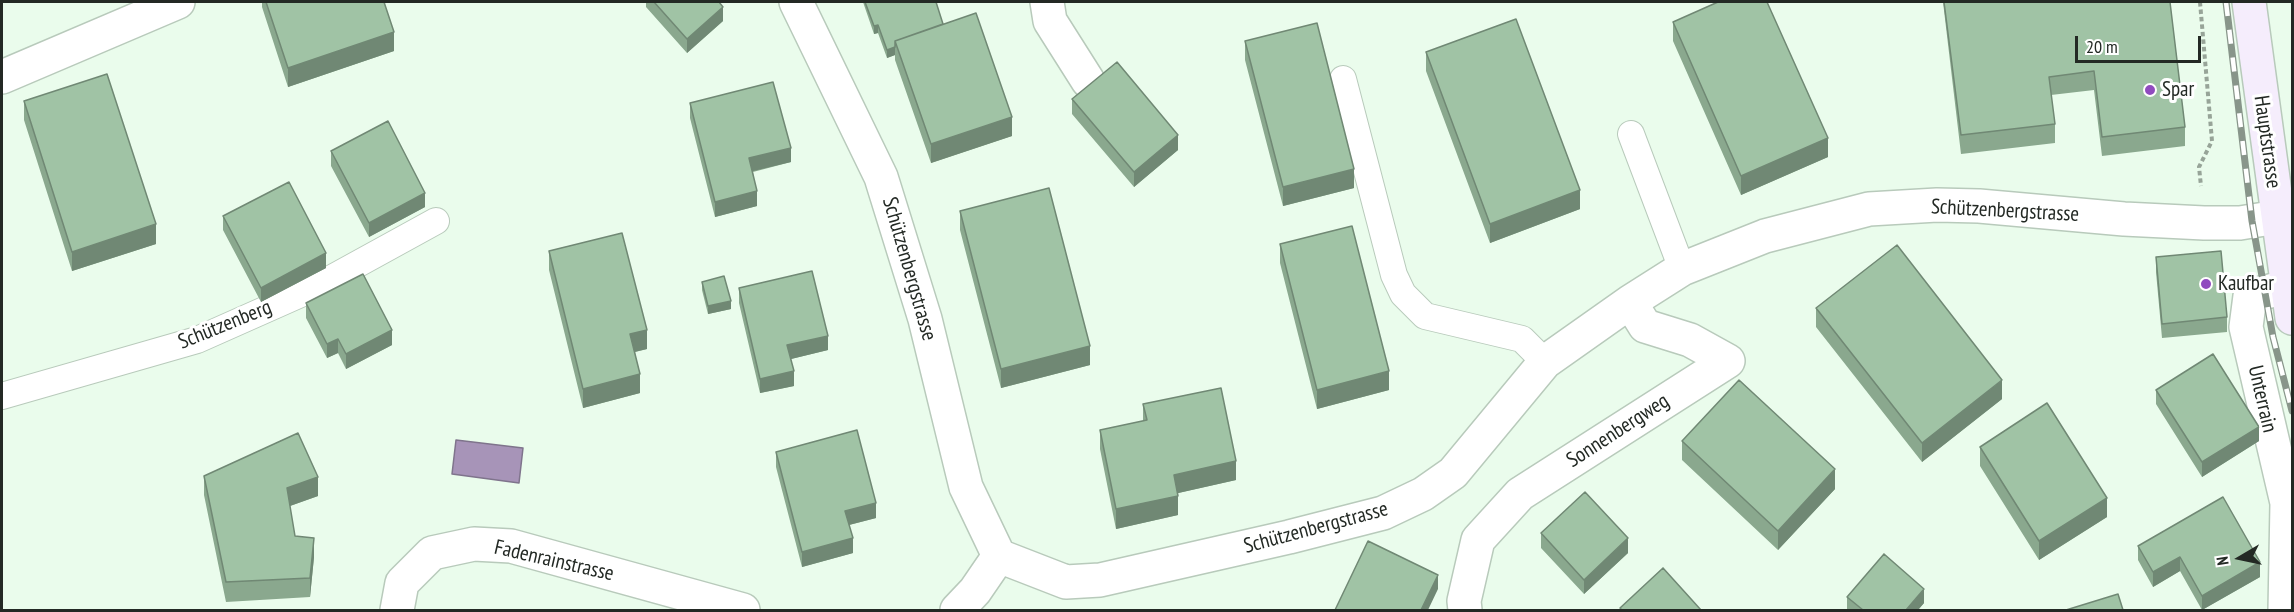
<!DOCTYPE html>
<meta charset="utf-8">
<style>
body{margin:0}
#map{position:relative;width:2294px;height:612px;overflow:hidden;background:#eafcec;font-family:"PT Sans Narrow",sans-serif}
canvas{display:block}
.frame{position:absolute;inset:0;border:3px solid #232924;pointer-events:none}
.north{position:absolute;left:2210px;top:528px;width:60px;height:60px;-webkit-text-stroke:4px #fff;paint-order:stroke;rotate:261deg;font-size:16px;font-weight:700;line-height:24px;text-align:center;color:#232924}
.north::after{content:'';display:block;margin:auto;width:21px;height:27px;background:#232924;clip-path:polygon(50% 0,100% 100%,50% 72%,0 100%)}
.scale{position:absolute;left:2075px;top:36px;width:126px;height:27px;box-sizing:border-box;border:3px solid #232924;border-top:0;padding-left:8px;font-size:18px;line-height:21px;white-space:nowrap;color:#232924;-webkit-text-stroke:4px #fff;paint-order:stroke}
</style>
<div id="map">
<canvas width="2294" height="612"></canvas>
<div class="frame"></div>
<div class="north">N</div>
<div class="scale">20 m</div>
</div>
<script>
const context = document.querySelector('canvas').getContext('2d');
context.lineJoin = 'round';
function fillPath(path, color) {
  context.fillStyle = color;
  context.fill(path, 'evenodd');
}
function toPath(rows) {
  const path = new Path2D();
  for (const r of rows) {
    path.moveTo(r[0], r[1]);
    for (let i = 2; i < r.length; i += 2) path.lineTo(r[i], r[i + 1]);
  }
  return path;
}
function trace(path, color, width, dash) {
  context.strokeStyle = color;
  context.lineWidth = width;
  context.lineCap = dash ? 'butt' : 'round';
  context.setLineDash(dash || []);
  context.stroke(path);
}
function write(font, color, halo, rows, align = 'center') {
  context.font = font + ' "PT Sans Narrow",sans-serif';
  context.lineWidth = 6;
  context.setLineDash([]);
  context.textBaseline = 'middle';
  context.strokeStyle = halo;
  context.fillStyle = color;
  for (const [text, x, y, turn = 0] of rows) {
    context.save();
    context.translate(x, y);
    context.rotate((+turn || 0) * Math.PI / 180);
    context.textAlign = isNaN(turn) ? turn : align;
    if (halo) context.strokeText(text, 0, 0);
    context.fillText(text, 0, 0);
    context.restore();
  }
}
const water = toPath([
 [456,440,523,448,519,483,452,474,456,440]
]);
const path = toPath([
 [2200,2,2212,141,2199,167,2201,186]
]);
const lane = toPath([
 [1343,79,1394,275,1403,294,1425,316,1522,339,1545,362],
 [1631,134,1682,269],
 [2,396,197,340,314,288,436,221]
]);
const street = toPath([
 [796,2,881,177,925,319,966,487,999,556,1066,582,1100,580,1289,537,1383,513,1423,494,1453,473,1545,362,1630,302,1682,269,1765,236,1869,209,1937,205,1979,206,2124,219,2204,223,2240,223,2277,217],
 [1047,2,1050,21,1088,81],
 [2,77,178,2],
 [397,610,402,583,432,553,474,544,511,546,743,610],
 [957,610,975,591,999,556],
 [1465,610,1464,601,1478,540,1520,494,1728,361,1690,340,1645,326,1630,302],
 [2285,610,2287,503,2246,327,2250,296,2286,287]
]);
const secondary = toPath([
 [2249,2,2292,318]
]);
const rail = toPath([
 [2226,2,2252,221,2273,337,2292,411]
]);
const wall = toPath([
 [262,2,384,2,394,51,288,87,262,7],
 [646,2,719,2,723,21,687,53,646,7],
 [863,2,927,2,943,24,1012,136,931,163,895,60,895,55,887,58,878,33,874,34],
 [1943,2,2170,2,2185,127,2185,146,2102,156,2094,90,2051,95,2055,124,2055,143,1961,154],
 [1673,22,1828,157,1741,195,1673,41],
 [1245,41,1354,188,1283,206,1245,60],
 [1426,52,1580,209,1490,243,1426,71],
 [1072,99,1178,150,1134,187,1072,114],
 [24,101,156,244,72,271,24,120],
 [690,103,791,162,753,172,757,206,715,217,690,118],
 [331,151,425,207,369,237,331,166],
 [960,211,1090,365,1001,388,960,230],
 [223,216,326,268,261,302,223,230],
 [1280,244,1389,390,1317,409,1280,263],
 [549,251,647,349,635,352,640,393,583,408,549,270],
 [2156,257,2227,317,2227,332,2162,338,2156,272],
 [702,282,731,309,708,314,702,290],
 [739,288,828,350,791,359,794,386,760,393,739,303],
 [306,303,392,345,346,369,338,353,327,358,306,318],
 [1816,308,2002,399,1922,462,1816,327],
 [2156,390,2259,441,2202,477,2156,404],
 [1143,404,1236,480,1178,493,1178,515,1116,529,1100,449,1100,430,1143,421],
 [1682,441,1835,489,1778,550,1682,460],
 [1980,447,2107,517,2039,560,1980,466],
 [776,452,876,518,849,525,853,553,802,567,776,467],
 [204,476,318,496,290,506,295,536,314,557,310,597,226,602,204,495],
 [1541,533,1628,553,1584,594,1541,548],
 [2138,546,2260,577,2202,610,2180,571,2153,587,2138,560],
 [1847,597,1924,603,1918,610,1847,610]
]);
const shadedWall = toPath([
 [723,7,723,21,687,53,687,39],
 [878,25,878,33,874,34,874,26],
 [394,32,394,51,288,87,288,68],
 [895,47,895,55,887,58,887,50],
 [1012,117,1012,136,931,163,931,144],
 [1178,135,1178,150,1134,187,1134,172],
 [1828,138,1828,157,1741,195,1741,176],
 [791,148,791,162,749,172,749,158],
 [1354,169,1354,188,1283,206,1283,187],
 [1580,190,1580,209,1490,243,1490,224],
 [757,191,757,206,715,217,715,202],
 [425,193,425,207,369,237,369,223],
 [156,224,156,244,72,271,72,252],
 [326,253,326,268,261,302,261,288],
 [731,301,731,309,708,314,708,306],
 [392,330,392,345,346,369,346,354],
 [647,330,647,349,630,353,630,334],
 [828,336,828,350,787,360,787,345],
 [338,339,338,353,327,358,327,344],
 [1090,346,1090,365,1001,388,1001,369],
 [794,371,794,386,760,393,760,379],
 [1389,371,1389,390,1317,409,1317,390],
 [640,374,640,393,583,408,583,389],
 [2002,380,2002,399,1922,462,1922,443],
 [2259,427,2259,441,2202,477,2202,462],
 [1236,461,1236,480,1174,494,1174,475],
 [1835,469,1835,489,1778,550,1778,531],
 [318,477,318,496,287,507,287,488],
 [1178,496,1178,515,1116,529,1116,509],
 [2107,498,2107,517,2039,560,2039,541],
 [876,503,876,518,845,526,845,511],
 [314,538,314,557,310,597,310,578],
 [853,538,853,553,802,567,802,552],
 [1628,538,1628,553,1584,594,1584,580],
 [2180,557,2180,571,2153,587,2153,572],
 [2260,562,2260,577,2202,610,2202,596],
 [1438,575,1438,589,1428,610,1421,610],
 [1924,589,1924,603,1918,610,1906,610]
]);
const building = toPath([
 [266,2,384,2,394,32,288,68,266,2],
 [654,2,719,2,723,7,687,39,654,2],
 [865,2,936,2,943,24,895,41,895,47,887,50,878,25,874,26,865,2],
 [1718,2,1767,2,1828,138,1741,176,1673,22,1718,2],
 [1944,2,2170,2,2185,127,2102,137,2094,71,2049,77,2055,124,1961,135,1944,2],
 [976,13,1012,117,931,144,895,41,976,13],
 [1516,19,1580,190,1490,224,1426,52,1516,19],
 [1317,23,1354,169,1283,187,1245,41,1317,23],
 [1117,62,1178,135,1134,172,1072,99,1117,62],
 [107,74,156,224,72,252,24,101,107,74],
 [773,82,791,148,749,158,757,191,715,202,690,103,773,82],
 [388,121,425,193,369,223,331,151,388,121],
 [289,182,326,253,261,288,223,216,289,182],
 [1049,188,1090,346,1001,369,960,211,1049,188],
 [1352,226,1389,371,1317,390,1280,244,1352,226],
 [622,233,647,330,630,334,640,374,583,389,549,251,622,233],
 [1897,245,2002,380,1922,443,1816,308,1897,245],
 [2221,251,2227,317,2162,324,2156,257,2221,251],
 [812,271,828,336,787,345,794,371,760,379,739,288,812,271],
 [363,274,392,330,346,354,338,339,327,344,306,303,363,274],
 [724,276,731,301,708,306,702,282,724,276],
 [2213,354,2259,427,2202,462,2156,390,2213,354],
 [1739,380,1835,469,1778,531,1682,441,1739,380],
 [1221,388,1236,461,1174,475,1178,496,1116,509,1100,430,1147,420,1143,404,1221,388],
 [2047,403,2107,498,2039,541,1980,447,2047,403],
 [857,430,876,503,845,511,853,538,802,552,776,452,857,430],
 [298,433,318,477,287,488,295,536,314,538,310,578,226,582,204,476,298,433],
 [1585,492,1628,538,1584,580,1541,533,1585,492],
 [2223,497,2260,562,2202,596,2180,557,2153,572,2138,546,2223,497],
 [1368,541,1438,575,1421,610,1335,610,1368,541],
 [1884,554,1924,589,1906,610,1863,610,1847,597,1884,554],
 [1663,568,1701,610,1622,610,1620,608,1663,568],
 [2118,594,2123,610,2066,610,2118,594]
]);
const markers = [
 [2150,90,6,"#904bbf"],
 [2206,284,6,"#904bbf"]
];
const poiNames = [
 ["Spar",2162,90],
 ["Kaufbar",2218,284]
];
const streetNames = [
 ["Hauptstrasse",2267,142,82],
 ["Schützenbergstrasse",2005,211,3],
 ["Schützenbergstrasse",909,269,74],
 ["Schützenberg",225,325,-22],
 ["Unterrain",2262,399,77],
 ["Sonnenbergweg",1618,431,-33],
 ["Schützenbergstrasse",1316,528,-15],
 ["Fadenrainstrasse",554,561,13]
];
fillPath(water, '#a794b8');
trace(water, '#7f748c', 1.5);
trace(lane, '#b8cabb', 28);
trace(street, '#b8cabb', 36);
trace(secondary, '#b8cabb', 36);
trace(path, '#97a498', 4, [4.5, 3]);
trace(lane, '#fff', 26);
trace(street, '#fff', 33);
trace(secondary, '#f5edfc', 33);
trace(rail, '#88958a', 7);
trace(rail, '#fff', 4.5, [14]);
fillPath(wall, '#8aa88e');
fillPath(shadedWall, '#708874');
fillPath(building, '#a0c3a5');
trace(building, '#708874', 1.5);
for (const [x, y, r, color] of markers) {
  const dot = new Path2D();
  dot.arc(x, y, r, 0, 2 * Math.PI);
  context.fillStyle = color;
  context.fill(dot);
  trace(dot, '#fff', 2);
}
write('21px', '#232924', '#fff', poiNames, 'left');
write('21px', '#232924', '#fff', streetNames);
</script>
